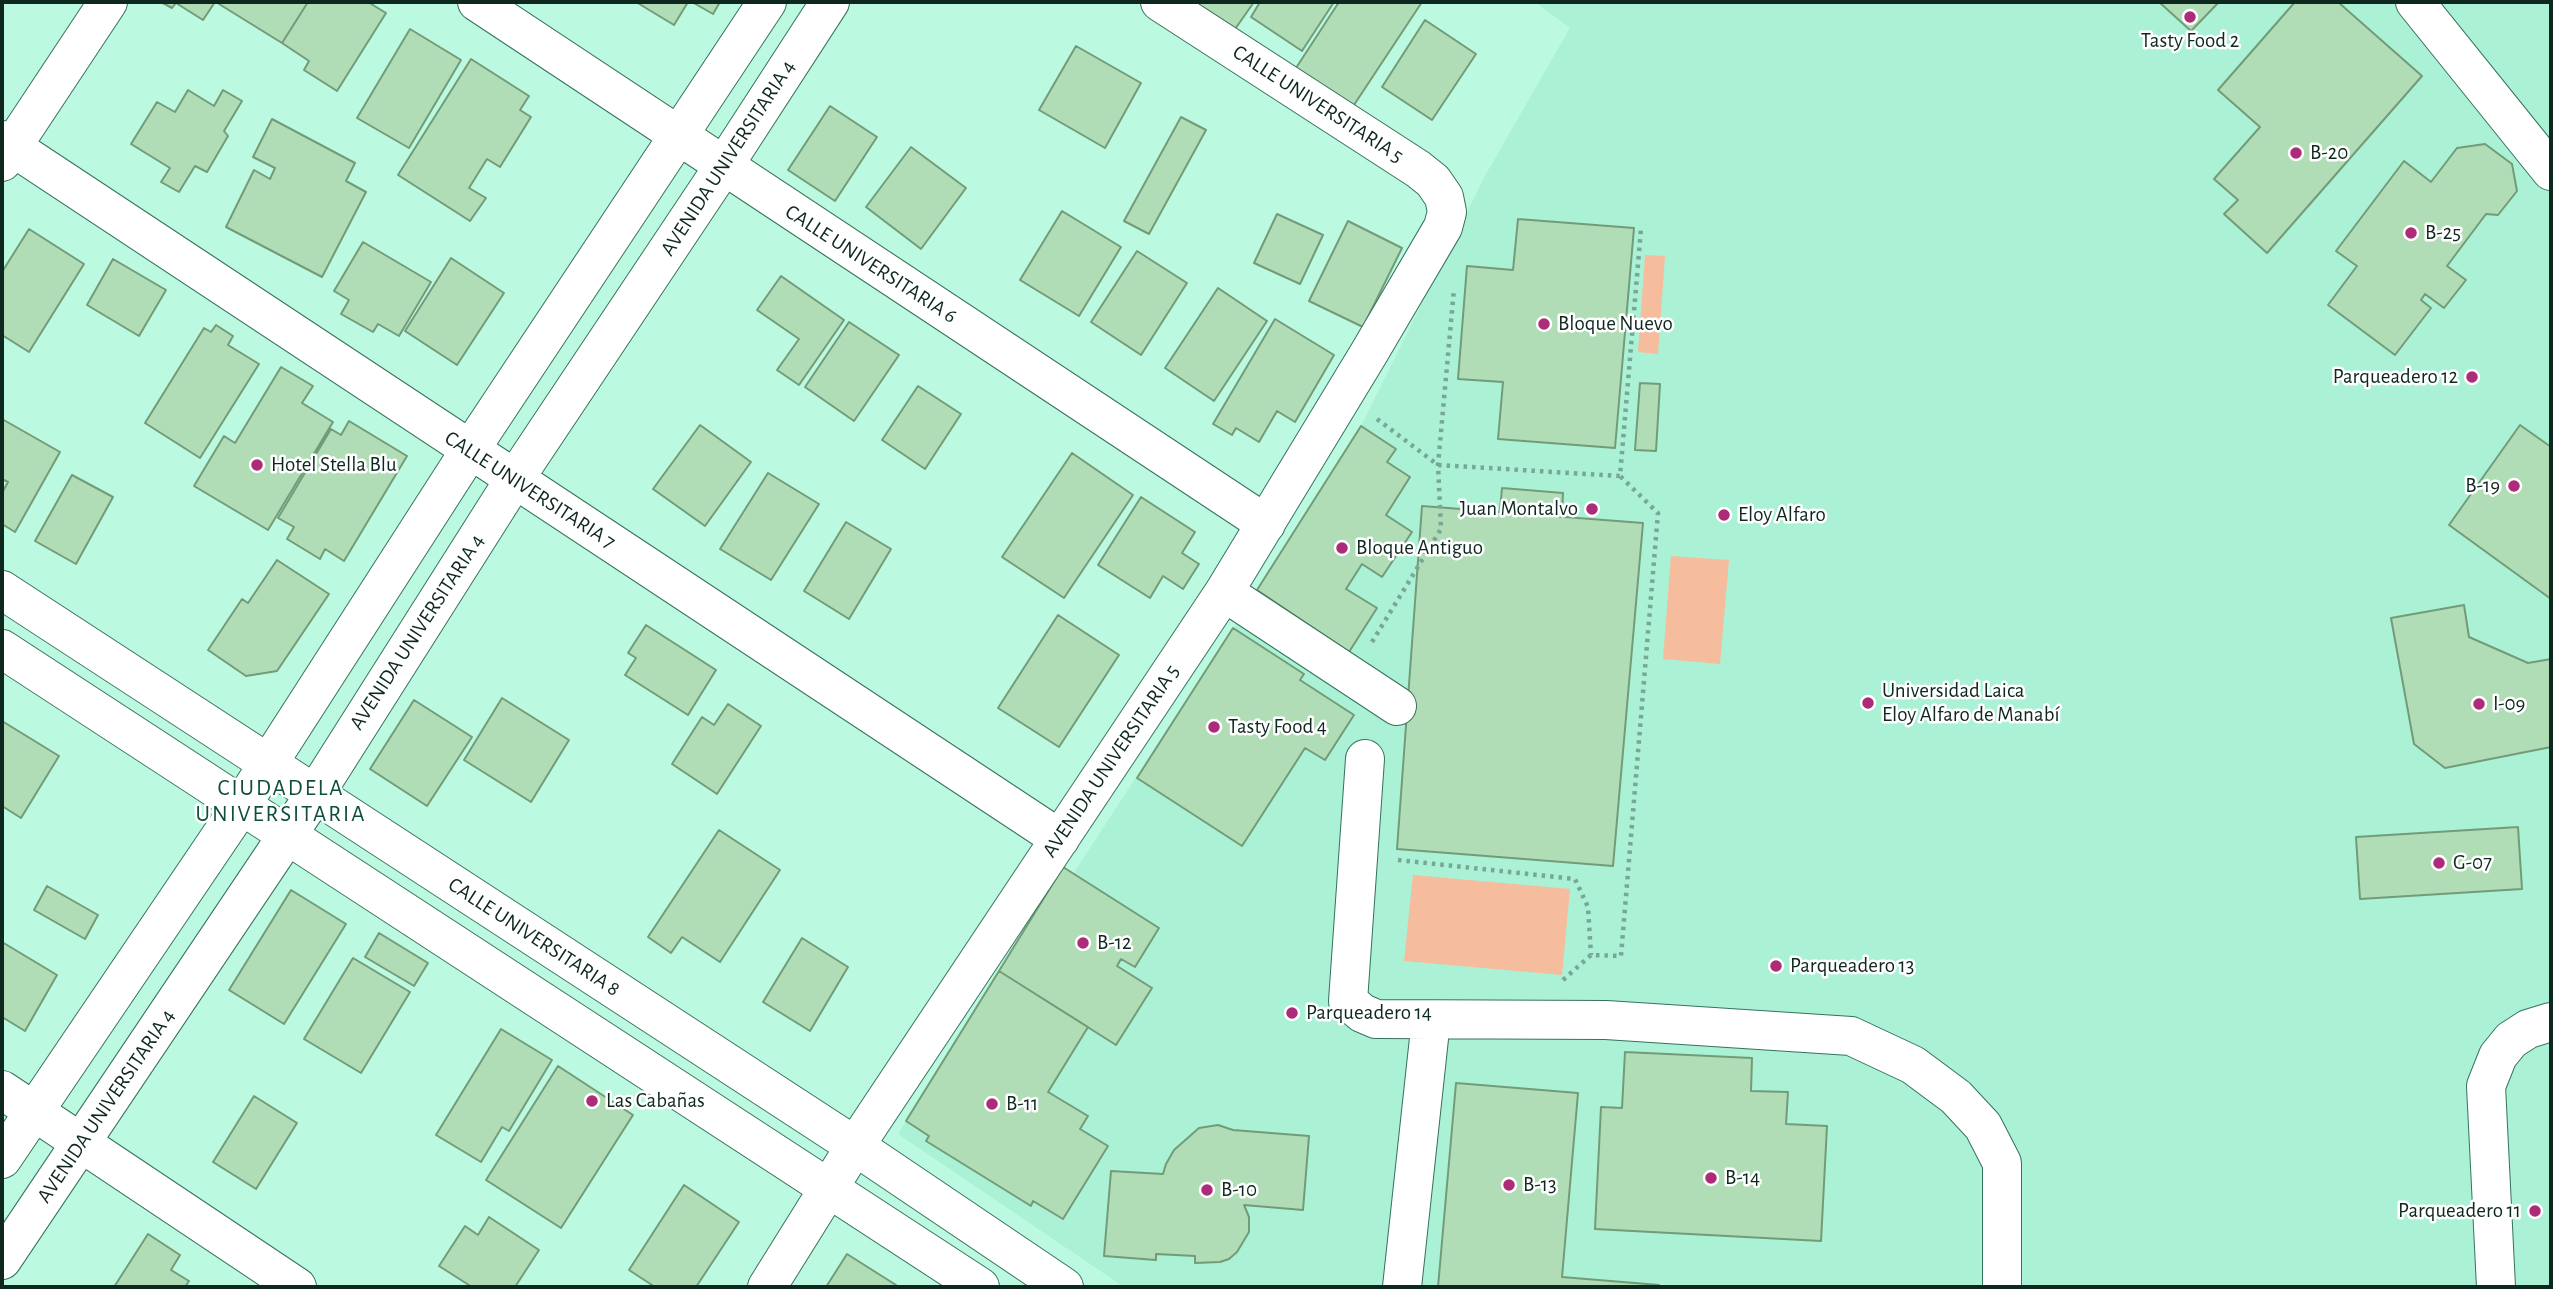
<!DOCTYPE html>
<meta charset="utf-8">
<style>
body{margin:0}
#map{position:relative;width:2553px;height:1289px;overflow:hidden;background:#bcf9e1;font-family:"Alegreya Sans",sans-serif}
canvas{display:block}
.frame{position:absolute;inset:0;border:4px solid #0f281f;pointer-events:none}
</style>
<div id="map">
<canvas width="2553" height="1289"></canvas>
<div class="frame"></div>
</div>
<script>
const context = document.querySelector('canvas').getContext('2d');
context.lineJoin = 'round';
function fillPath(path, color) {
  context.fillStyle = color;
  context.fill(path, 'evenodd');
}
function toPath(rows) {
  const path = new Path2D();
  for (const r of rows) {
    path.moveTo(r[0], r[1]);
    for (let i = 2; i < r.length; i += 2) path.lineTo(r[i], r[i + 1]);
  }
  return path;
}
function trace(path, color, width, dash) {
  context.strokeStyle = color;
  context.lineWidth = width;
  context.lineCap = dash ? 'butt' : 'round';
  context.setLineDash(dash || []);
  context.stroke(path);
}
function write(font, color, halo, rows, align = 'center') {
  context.font = font + ' "Alegreya Sans",sans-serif';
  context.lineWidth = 5;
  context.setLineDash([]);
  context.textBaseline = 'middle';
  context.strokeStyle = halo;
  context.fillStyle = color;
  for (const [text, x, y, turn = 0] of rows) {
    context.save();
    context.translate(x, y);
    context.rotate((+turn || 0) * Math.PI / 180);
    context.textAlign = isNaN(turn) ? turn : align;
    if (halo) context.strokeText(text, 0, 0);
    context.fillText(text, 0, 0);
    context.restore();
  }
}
const built = toPath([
 [1535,2,2551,2,2551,1287,1124,1287,898,1134,1063,867,1073,874,1236,624,1361,426,1486,174,1570,28]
]);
const green = toPath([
 [1645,255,1665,256,1658,354,1638,352],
 [1671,556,1729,560,1720,664,1663,659],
 [1413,875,1570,889,1562,975,1404,961]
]);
const building = toPath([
 [161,2,215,2,203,20,176,3,172,8,161,2],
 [220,2,308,2,282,43,219,4,220,2],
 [308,2,368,2,386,13,337,91,304,70,309,61,282,43,308,2],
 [636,2,688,2,674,25,636,2],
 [692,2,720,2,713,14,692,2],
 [1188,2,1254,2,1233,32,1188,2],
 [1260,2,1334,2,1302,51,1251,17,1260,2],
 [1339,2,1422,2,1352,108,1294,71,1339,2],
 [2159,2,2219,2,2191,31,2159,2],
 [2295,2,2338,2,2422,76,2267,253,2224,214,2238,200,2214,179,2260,127,2218,90,2295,2],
 [1425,20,1476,54,1432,120,1382,87,1425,20],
 [410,29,461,60,409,148,357,118,410,29],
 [1076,46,1141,83,1105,148,1039,110,1076,46],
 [471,59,529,96,520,110,531,117,500,167,487,159,469,188,486,198,470,221,398,175,471,59],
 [188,90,214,106,223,90,242,101,224,131,228,136,207,172,195,166,179,192,161,182,170,168,131,144,157,102,175,112,188,90],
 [830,106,877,137,835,201,788,170,830,106],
 [1181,117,1206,130,1149,234,1124,221,1181,117],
 [272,119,355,163,346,181,366,192,322,277,226,227,254,170,270,179,275,168,253,157,272,119],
 [2485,144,2512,164,2517,191,2498,215,2486,214,2447,266,2466,280,2444,308,2425,294,2421,300,2431,308,2395,355,2328,305,2357,266,2336,251,2404,161,2431,182,2457,148,2485,144],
 [911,147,966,188,921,249,866,207,911,147],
 [1062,211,1121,247,1079,316,1020,280,1062,211],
 [1277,214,1323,235,1300,284,1254,263,1277,214],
 [1518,219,1634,228,1615,448,1498,439,1503,382,1458,379,1467,266,1513,270,1518,219],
 [1348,221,1402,248,1363,327,1309,301,1348,221],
 [29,229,84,264,29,352,2,335,2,272,29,229],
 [363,242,431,282,399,336,378,324,373,332,341,314,349,300,334,291,363,242],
 [1137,251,1187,283,1141,355,1091,322,1137,251],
 [451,258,504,293,457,365,405,331,451,258],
 [113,259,166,290,139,336,87,305,113,259],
 [781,276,844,320,799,385,777,370,799,339,757,310,781,276],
 [1218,288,1267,321,1214,401,1165,368,1218,288],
 [1275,319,1334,355,1295,422,1277,411,1259,442,1236,428,1232,435,1213,424,1275,319],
 [849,322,899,355,854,421,805,387,849,322],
 [216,325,233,336,228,345,259,364,200,458,145,423,204,328,211,332,216,325],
 [281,367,313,386,302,403,333,422,268,530,194,486,224,436,235,443,281,367],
 [1640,383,1660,384,1656,451,1635,450,1640,383],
 [918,386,961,414,925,469,882,440,918,386],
 [2,419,60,452,15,532,2,524,2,493,8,482,2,479,2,419],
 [349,421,407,456,344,561,325,549,320,559,287,539,294,527,278,518,331,429,341,435,349,421],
 [700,425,751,462,705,526,653,489,700,425],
 [2520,425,2551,447,2551,599,2449,525,2520,425],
 [1361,426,1396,449,1387,462,1410,477,1386,515,1412,532,1382,577,1362,564,1346,589,1377,608,1349,652,1257,590,1361,426],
 [1072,453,1133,495,1064,598,1002,557,1072,453],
 [768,473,819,504,771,580,720,549,768,473],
 [72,475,113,497,76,564,35,541,72,475],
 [1502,488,1563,493,1562,515,1500,510,1502,488],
 [1141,497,1195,532,1182,553,1199,564,1183,589,1163,576,1150,598,1098,565,1141,497],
 [1422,506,1643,523,1613,866,1397,849,1422,506],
 [846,522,891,549,849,619,804,591,846,522],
 [277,560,329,594,277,671,246,676,208,650,242,599,248,603,277,560],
 [2464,605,2469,637,2528,663,2551,659,2551,747,2445,768,2414,744,2391,618,2464,605],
 [1058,615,1119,655,1059,747,998,708,1058,615],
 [646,625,716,670,688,715,625,675,636,658,628,653,646,625],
 [1233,628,1304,674,1300,680,1354,715,1325,760,1305,748,1242,846,1137,778,1233,628],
 [502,698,569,740,531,802,464,760,502,698],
 [414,700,472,737,427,806,370,769,414,700],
 [728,704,761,726,717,794,672,764,702,717,714,725,728,704],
 [2,721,59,756,21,818,2,806,2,721],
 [2518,827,2522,889,2360,899,2356,837,2518,827],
 [719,830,780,870,720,962,682,937,671,953,648,937,719,830],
 [1063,867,1159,928,1135,967,1121,959,1117,966,1152,988,1116,1045,999,971,1063,867],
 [47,886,98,915,85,939,34,910,47,886],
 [291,890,346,924,284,1024,229,990,291,890],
 [379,933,428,963,414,986,365,957,379,933],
 [802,938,848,967,810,1031,763,1002,802,938],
 [2,942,57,975,25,1031,2,1017,2,942],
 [353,958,410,992,361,1073,304,1039,353,958],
 [999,971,1088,1027,1048,1092,1088,1116,1080,1129,1108,1146,1063,1219,1033,1201,1031,1206,926,1141,929,1136,906,1121,999,971],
 [501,1029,552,1060,509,1131,502,1127,481,1162,436,1135,501,1029],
 [1625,1052,1752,1058,1751,1091,1788,1092,1786,1124,1827,1126,1821,1241,1595,1229,1601,1107,1622,1108,1625,1052],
 [558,1066,633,1115,561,1228,486,1180,558,1066],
 [1456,1083,1578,1093,1562,1277,1659,1285,1659,1287,1438,1287,1456,1083],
 [254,1096,297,1123,256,1189,213,1162,254,1096],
 [1218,1125,1233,1130,1309,1136,1303,1210,1244,1205,1249,1217,1249,1232,1237,1252,1229,1259,1220,1262,1195,1263,1195,1256,1156,1254,1156,1260,1104,1256,1111,1171,1163,1174,1166,1164,1174,1150,1199,1128,1218,1125],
 [684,1185,739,1222,696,1287,655,1287,629,1270,684,1185],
 [489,1217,539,1250,515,1287,472,1287,439,1266,465,1226,478,1235,489,1217],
 [148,1234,180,1255,171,1270,189,1281,185,1287,114,1287,148,1234],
 [847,1254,896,1285,894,1287,826,1287,847,1254]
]);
const path = toPath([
 [1377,419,1438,465,1620,476,1641,229],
 [1372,642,1441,529,1438,465,1454,289],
 [1398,860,1575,879,1588,907,1591,955],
 [1563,980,1591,955,1621,956,1658,513,1620,476]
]);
const minor = toPath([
 [477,2,1266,524],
 [2415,2,2551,171],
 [2,140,1060,839],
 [2,162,108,2],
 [2,590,855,1146,1064,1287],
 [1224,592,1397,706],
 [2,649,980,1287],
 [1365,759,1348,1001,1362,1013,1376,1019,1606,1020,1851,1036,1913,1065,1956,1097,1983,1126,2002,1163,2002,1287],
 [2,1090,297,1287],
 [2,1159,241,806,470,450,767,2],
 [2,1260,315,794,514,480,723,167,830,2],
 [767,1287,855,1146,1224,592,1369,353,1443,227,1447,212,1444,197,1433,181,1418,169,1160,2],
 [1402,1287,1431,1020],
 [2496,1287,2486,1086,2498,1056,2511,1040,2528,1029,2551,1022]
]);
const markers = [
 [2190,17,7,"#ac2c79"],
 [2296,153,7,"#ac2c79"],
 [2411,233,7,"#ac2c79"],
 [1544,324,7,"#ac2c79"],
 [2472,377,7,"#ac2c79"],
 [257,465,7,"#ac2c79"],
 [2514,486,7,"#ac2c79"],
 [1592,509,7,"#ac2c79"],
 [1724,515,7,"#ac2c79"],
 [1342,548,7,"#ac2c79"],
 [1868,703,7,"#ac2c79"],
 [2479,704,7,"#ac2c79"],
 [1214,727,7,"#ac2c79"],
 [2439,863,7,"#ac2c79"],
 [1083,943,7,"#ac2c79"],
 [1776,966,7,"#ac2c79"],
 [1292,1013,7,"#ac2c79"],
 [592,1101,7,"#ac2c79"],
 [992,1104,7,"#ac2c79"],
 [1711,1178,7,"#ac2c79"],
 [1509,1185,7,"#ac2c79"],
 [1207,1190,7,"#ac2c79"],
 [2535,1211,7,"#ac2c79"]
];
const poiNames = [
 ["Tasty Food 2",2190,41,"center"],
 ["B-20",2310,153],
 ["B-25",2425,233],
 ["Bloque Nuevo",1558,324],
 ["Parqueadero 12",2458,377,"right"],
 ["Hotel Stella Blu",271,465],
 ["B-19",2500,486,"right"],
 ["Juan Montalvo",1578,509,"right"],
 ["Eloy Alfaro",1738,515],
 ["Bloque Antiguo",1356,548],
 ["Universidad Laica",1882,691],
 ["Eloy Alfaro de Manabí",1882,715],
 ["I-09",2493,704],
 ["Tasty Food 4",1228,727],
 ["G-07",2453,863],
 ["B-12",1097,943],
 ["Parqueadero 13",1790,966],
 ["Parqueadero 14",1306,1013],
 ["Las Cabañas",606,1101],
 ["B-11",1006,1104],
 ["B-14",1725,1178],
 ["B-13",1523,1185],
 ["B-10",1221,1190],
 ["Parqueadero 11",2521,1211,"right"]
];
const streetNames = [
 ["CALLE UNIVERSITARIA 5",1318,104,33],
 ["AVENIDA UNIVERSITARIA 4",728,158,-57],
 ["CALLE UNIVERSITARIA 6",871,264,33],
 ["CALLE UNIVERSITARIA 7",530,490,33],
 ["AVENIDA UNIVERSITARIA 4",417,632,-57],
 ["AVENIDA UNIVERSITARIA 5",1111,761,-56],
 ["CALLE UNIVERSITARIA 8",534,937,33],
 ["AVENIDA UNIVERSITARIA 4",106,1106,-56]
];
const neighbourhoodNames = [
 ["CIUDADELA",281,788],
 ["UNIVERSITARIA",281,814]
];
fillPath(built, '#aaf1d6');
fillPath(green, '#f6bc9e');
fillPath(building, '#b1ddb6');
trace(building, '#729c78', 2);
trace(minor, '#37725d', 40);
trace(path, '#78a795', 4.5, [3.5, 5]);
trace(minor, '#fff', 38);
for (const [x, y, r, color] of markers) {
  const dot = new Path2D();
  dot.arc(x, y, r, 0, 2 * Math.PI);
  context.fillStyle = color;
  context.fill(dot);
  trace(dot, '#fff', 2.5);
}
write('21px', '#0f281f', '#fff', poiNames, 'left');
write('21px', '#0f281f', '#fff', streetNames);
context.letterSpacing = '2px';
write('23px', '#0e4e3b', '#fff', neighbourhoodNames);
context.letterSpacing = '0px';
</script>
